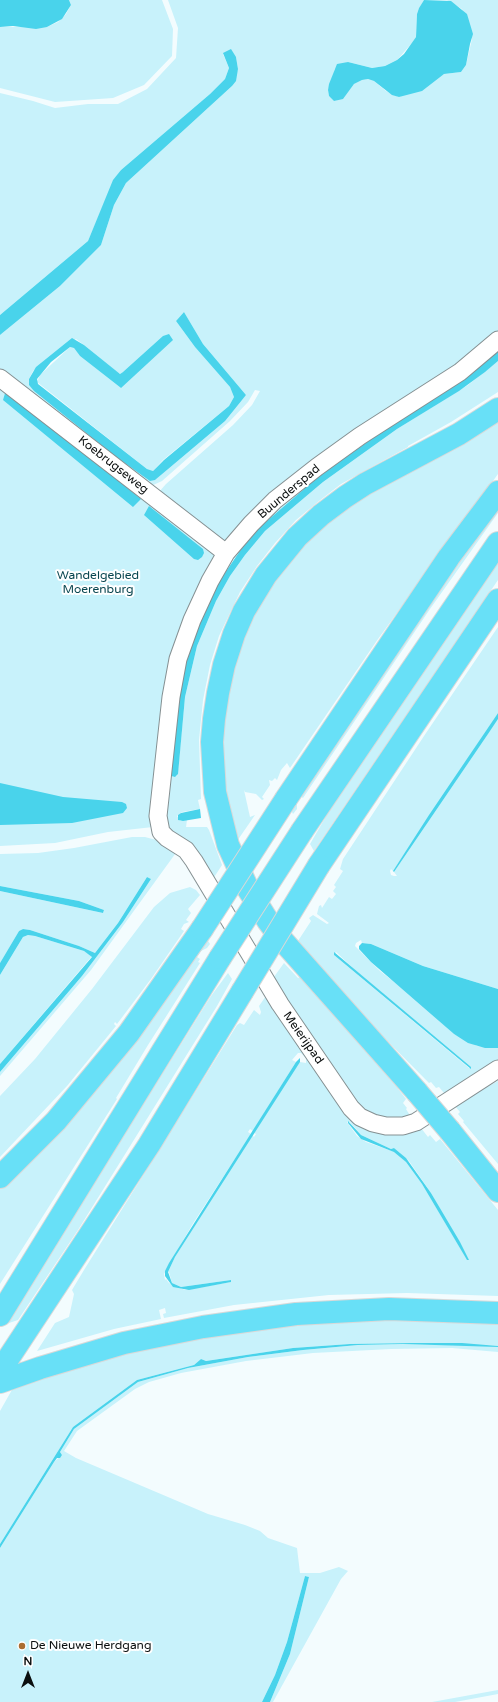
<!DOCTYPE html>
<style>
body{margin:0}
#map{position:relative;width:498px;height:1702px;overflow:hidden;background:#f3fcfe;font-family:"Varela Round",sans-serif}
canvas{display:block}
.north{position:absolute;left:8px;top:1654px;width:40px;height:40px;-webkit-text-stroke:3px #fff;paint-order:stroke;rotate:0deg;font-size:11px;font-weight:700;line-height:16px;text-align:center;color:#0b0f0f}
.north::after{content:'';display:block;margin:auto;width:14px;height:18px;background:#0b0f0f;clip-path:polygon(50% 0,100% 100%,50% 72%,0 100%)}
</style>
<div id="map">
<canvas width="498" height="1702"></canvas>
<div class="north">N</div>
</div>
<script>
const context = document.querySelector('canvas').getContext('2d');
context.lineJoin = 'round';
function fillPath(path, color) {
  context.fillStyle = color;
  context.fill(path, 'evenodd');
}
function toPath(rows) {
  const path = new Path2D();
  for (const r of rows) {
    path.moveTo(r[0], r[1]);
    for (let i = 2; i < r.length; i += 2) path.lineTo(r[i], r[i + 1]);
  }
  return path;
}
function trace(path, color, width, dash) {
  context.strokeStyle = color;
  context.lineWidth = width;
  context.lineCap = dash ? 'butt' : 'round';
  context.setLineDash(dash || []);
  context.stroke(path);
}
function write(font, color, halo, rows, align = 'center') {
  context.font = font + ' "Varela Round",sans-serif';
  context.lineWidth = 4;
  context.setLineDash([]);
  context.textBaseline = 'middle';
  context.strokeStyle = halo;
  context.fillStyle = color;
  for (const [text, x, y, turn = 0] of rows) {
    context.save();
    context.translate(x, y);
    context.rotate((+turn || 0) * Math.PI / 180);
    context.textAlign = isNaN(turn) ? turn : align;
    if (halo) context.strokeText(text, 0, 0);
    context.fillText(text, 0, 0);
    context.restore();
  }
}
const green = toPath([
 [69,0,162,0,173,29,172,56,144,85,113,98,55,102,0,88,0,27,47,27,58,22,66,14,71,5],
 [168,0,424,0,419,8,417,14,416,37,412,43,397,60,385,66,372,68,348,62,335,69,328,90,329,96,334,101,343,98,354,84,362,80,368,79,374,81,386,91,399,97,444,74,461,72,466,65,472,39,462,9,447,0,498,0,498,335,225,541,221,541,159,492,166,484,233,425,252,405,260,391,255,390,248,402,230,421,162,481,151,486,0,370,0,335,60,286,101,245,114,205,126,183,232,86,238,69,236,57,223,54,229,68,225,79,210,94,121,170,114,180,88,241,0,315,0,93,33,101,55,108,88,104,118,104,147,89,176,58,178,28],
 [184,312,203,344,246,395,155,480,77,425,29,385,29,379,33,371,51,356,76,339,84,345,117,372,120,374,123,372,121,388,80,356,74,348,70,347,40,375,37,382,147,469,153,471,163,460,229,406,234,397,230,387,195,347,176,321],
 [498,346,498,349,454,385,393,423,318,477,261,526,233,560,209,600,196,630,182,675,177,707,171,774,173,777,177,776,178,771,185,697,197,646,216,601,230,576,245,555,265,531,323,482,397,429,468,385,498,361,498,392,451,422,408,446,408,447,341,484,319,501,296,520,275,543,257,566,240,592,219,636,210,665,203,700,199,740,201,799,198,800,200,809,182,812,177,816,180,821,187,820,186,827,207,827,209,830,222,865,211,882,198,858,185,844,168,832,165,827,163,818,174,704,179,673,193,627,213,584,238,547,264,517,315,475,354,446,386,423,452,382],
 [0,383,218,552,153,827,108,832,55,843,0,846],
 [498,416,498,474,378,639,290,768,287,763,281,770,277,780,275,778,272,781,269,780,270,785,262,797,264,799,262,800,256,794,245,792,244,790,250,817,255,815,235,844,227,817,219,717,251,609,320,523],
 [498,507,498,513,430,609,303,798,300,796,297,801,297,809,293,814,289,806,347,716],
 [498,562,498,580,314,851,310,844,328,813],
 [498,627,498,713,393,871,391,869,390,871,391,875,394,876,397,876,394,872,498,719,498,989,423,966,371,944,362,943,361,940,356,943,355,946,380,971,416,999,454,1034,477,1046,498,1048,498,1062,444,1097,442,1095,444,1093,439,1087,436,1088,431,1082,429,1083,342,995,296,944,311,921,309,918,313,915,327,924,329,923,317,914,319,906,321,905,322,908,329,897,332,899,336,894,333,891,336,887,334,885,343,871,340,869,343,859,426,733],
 [336,952,355,970,471,1068,469,1068,334,955],
 [132,837,145,837,160,841,178,850,91,970,0,1076,0,1072,82,976,123,922,151,879,147,877,118,923,95,953,79,946,30,930,23,929,19,931,0,963,0,891,103,913,104,910,79,901,0,886,0,854,38,853,74,848],
 [190,887,196,890,200,895,188,909,191,913,186,920,189,922,184,924,181,929,184,931,151,979,117,1024,115,1022,114,1024,116,1026,67,1086,0,1157,0,1096,35,1059,92,989,154,907,170,893],
 [28,935,35,936,84,951,92,956,0,1064,0,975,23,937],
 [205,936,210,944,207,948,201,951,197,957,200,959,198,962,200,963,148,1045,116,1098,117,1099,0,1284,0,1183],
 [284,963,298,978,300,977,396,1086,406,1099,403,1103,407,1108,406,1109,411,1117,386,1122,357,1107,271,981],
 [228,973,232,979,217,1006,78,1230,18,1320,6,1324,211,996],
 [266,996,346,1107,421,1128,428,1137,430,1135,436,1142,440,1139,498,1210,498,1296,407,1293,329,1295,234,1305,164,1318,163,1314,166,1313,165,1308,159,1310,161,1319,114,1329,37,1351,55,1323,69,1317,74,1294,72,1290,84,1270,237,1025,240,1023,244,1025,254,1010,260,1015,261,1012,259,1006],
 [298,1053,301,1053,306,1058,306,1063,300,1062,298,1064,254,1133,256,1134,254,1137,252,1135,175,1257,168,1272,169,1272,172,1283,181,1287,231,1280,231,1282,185,1290,169,1283,166,1279,165,1280,164,1274,192,1225,251,1134,248,1132,250,1129,253,1131,296,1062,292,1060],
 [347,1122,350,1122,361,1135,391,1149,394,1148,409,1161,431,1193,468,1261,422,1184,406,1162,395,1152,366,1142,357,1136],
 [489,1076,487,1087,498,1081,498,1164,463,1122,464,1121,458,1114,460,1112,454,1105],
 [377,1319,498,1322,498,1346,411,1343,350,1344,293,1348,206,1361,201,1359,194,1365,137,1380,73,1427,0,1544,0,1411,13,1388,98,1360,179,1341,274,1326],
 [403,1344,489,1346,498,1347,498,1352,452,1348,391,1349,313,1353,246,1361,181,1373,149,1382,135,1389,77,1431,64,1451,76,1458,208,1514,245,1525,260,1531,268,1538,297,1548,300,1573,320,1573,339,1567,348,1571,341,1579,273,1702,270,1702,290,1654,309,1577,305,1576,287,1642,275,1675,262,1702,0,1702,0,1548,54,1462,62,1455,60,1452,74,1429,138,1382,188,1368,248,1357,303,1350,358,1345],
 [498,1690,498,1694,455,1702,432,1702]
]);
const water = toPath([
 [0,0,69,0,71,5,62,19,47,27,36,29,13,26,0,27],
 [424,0,451,1,467,14,473,34,470,44,466,65,461,72,444,74,422,91,399,97,392,95,374,81,368,79,362,80,354,84,343,99,334,101,329,96,328,90,329,84,337,64,348,62,372,68,385,66,397,60,404,54,416,37,417,14,419,8],
 [231,49,236,57,238,69,236,81,232,86,126,183,114,205,101,245,60,286,0,335,0,315,88,241,113,180,121,170,210,94,225,79,229,68,223,53],
 [184,312,203,344,246,395,225,421,155,480,150,481,115,456,34,391,29,385,29,379,36,367,72,338,84,345,120,374,123,372,163,336,169,334,173,340,121,388,80,356,74,348,70,347,51,362,37,379,38,384,88,423,147,469,153,471,164,460,229,406,234,397,230,387,195,347,176,321],
 [498,349,498,361,485,372,459,391,397,429,323,482,265,531,245,555,230,576,216,601,197,646,185,697,178,774,175,777,171,776,177,707,186,660,196,630,216,586,242,548,261,526,318,477],
 [6,390,141,499,133,507,3,400],
 [149,506,203,549,204,553,202,557,198,560,194,559,144,515],
 [498,713,498,719,488,734,394,872,393,871,429,815],
 [0,783,63,797,122,802,126,804,127,808,123,813,72,823,0,825],
 [200,809,201,818,183,821,178,820,178,815,181,813],
 [147,877,151,879,123,922,82,976,0,1072,0,1064,92,957,84,951,35,936,28,935,23,937,0,975,0,963,19,931,23,929,30,930,79,946,95,953,118,923],
 [0,886,79,901,104,910,103,913,0,891],
 [362,943,371,944,423,966,498,989,498,1048,485,1048,468,1043,454,1034,371,962,359,949,359,946],
 [334,952,471,1067,471,1069,334,955],
 [300,1058,300,1062,175,1257,168,1272,172,1283,181,1287,231,1280,231,1282,189,1290,173,1287,165,1276,165,1271,169,1263,296,1062],
 [348,1121,361,1135,391,1149,394,1148,406,1158,431,1193,460,1242,469,1260,467,1260,422,1184,406,1162,394,1152,361,1139,348,1123],
 [411,1343,462,1343,498,1346,498,1347,403,1344,358,1345,303,1350,248,1357,188,1368,138,1382,74,1429,60,1452,62,1455,60,1458,57,1458,54,1462,0,1548,0,1544,73,1427,137,1380,194,1365,201,1359,206,1361,293,1348,350,1344],
 [305,1576,309,1577,290,1654,270,1702,262,1702,275,1675,287,1642]
]);
const minor = toPath([
 [498,340,460,372,360,436,317,467,275,500,251,524,226,553,210,581,192,620,178,659,171,697,158,816,161,832,167,838,186,850,194,861,280,1004,351,1108,360,1117,373,1123,386,1126,403,1126,416,1122,498,1069],
 [0,378,226,553]
]);
const motorway = toPath([
 [286,799,449,557,498,492],
 [302,831,498,543],
 [319,865,498,600],
 [417,1092,283,941,268,921,248,889,228,845,215,792,212,742,214,719,218,693,224,665,234,634,244,611,266,575,297,537,321,515,345,497,365,484,459,434,498,409],
 [450,1131,498,1191],
 [0,1177,56,1121,129,1033,202,929],
 [0,1315,220,958],
 [0,1371,149,1145,242,992],
 [0,1382,40,1368,124,1343,203,1327,296,1314,389,1309,498,1313]
]);
const motorwayBridge = toPath([
 [202,929,286,799],
 [220,958,302,831],
 [242,992,319,865],
 [417,1092,450,1131]
]);
const markers = [
 [22,1646,4,"#ab6d32"]
];
const streetNames = [
 ["Koebrugseweg",113,465,38],
 ["Buunderspad",289,492,-40],
 ["Meierijpad",303,1038,55]
];
const parkNames = [
 ["Wandelgebied",98,576],
 ["Moerenburg",98,590]
];
const poiNames = [
 ["De Nieuwe Herdgang",30,1646]
];
fillPath(green, '#c8f2fb');
fillPath(water, '#49d3eb');
trace(minor, '#859092', 19);
trace(motorway, '#d8d9d9', 24);
trace(minor, '#fff', 17);
trace(motorway, '#68e0f7', 22);
trace(motorwayBridge, '#d8d9d9', 24, []);
trace(motorwayBridge, '#68e0f7', 22);
for (const [x, y, r, color] of markers) {
  const dot = new Path2D();
  dot.arc(x, y, r, 0, 2 * Math.PI);
  context.fillStyle = color;
  context.fill(dot);
  trace(dot, '#fff', 1.5);
}
write('12px', '#0b0f0f', '#fff', streetNames);
write('12px', '#084650', '#fff', parkNames);
write('12px', '#0b0f0f', '#fff', poiNames, 'left');
</script>
